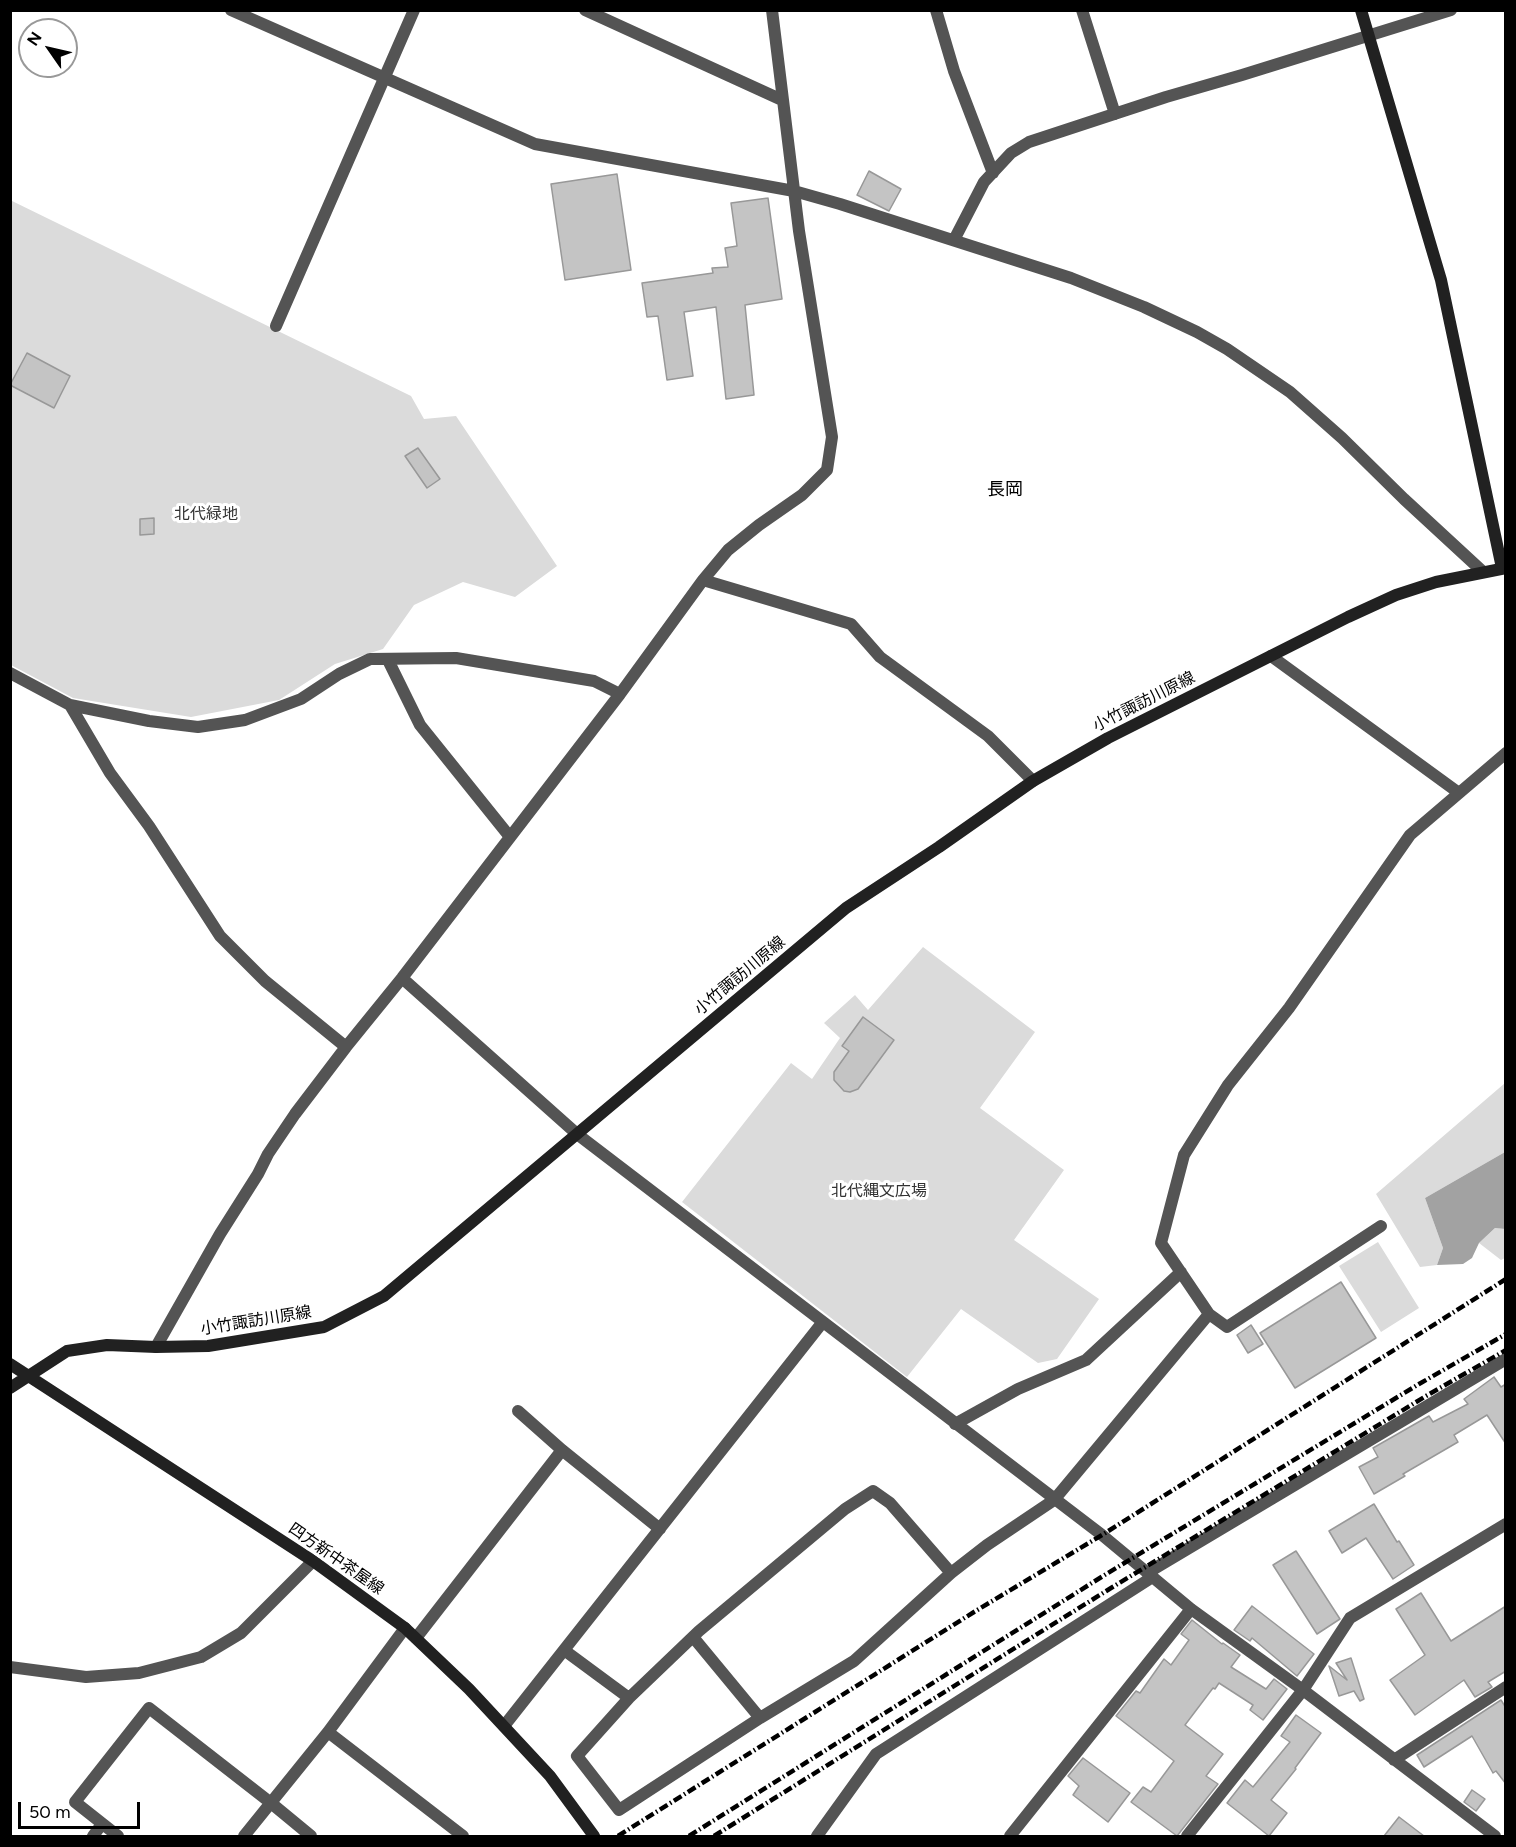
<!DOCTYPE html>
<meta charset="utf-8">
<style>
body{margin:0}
#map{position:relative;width:1516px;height:1847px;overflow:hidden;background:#fff;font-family:Figtree,sans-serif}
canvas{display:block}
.frame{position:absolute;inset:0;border:12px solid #000;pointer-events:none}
.north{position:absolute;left:18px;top:18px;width:60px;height:60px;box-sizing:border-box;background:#fff;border:2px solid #999;border-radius:50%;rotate:304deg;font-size:16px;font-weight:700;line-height:24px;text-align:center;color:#000}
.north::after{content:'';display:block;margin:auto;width:21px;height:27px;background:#000;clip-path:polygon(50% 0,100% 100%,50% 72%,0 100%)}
.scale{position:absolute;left:18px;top:1802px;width:122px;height:27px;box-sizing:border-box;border:3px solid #000;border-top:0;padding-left:8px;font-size:18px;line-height:21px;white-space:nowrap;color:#000;-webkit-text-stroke:4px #fff;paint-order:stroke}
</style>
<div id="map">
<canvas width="1516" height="1847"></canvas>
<div class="frame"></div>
<div class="north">N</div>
<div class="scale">50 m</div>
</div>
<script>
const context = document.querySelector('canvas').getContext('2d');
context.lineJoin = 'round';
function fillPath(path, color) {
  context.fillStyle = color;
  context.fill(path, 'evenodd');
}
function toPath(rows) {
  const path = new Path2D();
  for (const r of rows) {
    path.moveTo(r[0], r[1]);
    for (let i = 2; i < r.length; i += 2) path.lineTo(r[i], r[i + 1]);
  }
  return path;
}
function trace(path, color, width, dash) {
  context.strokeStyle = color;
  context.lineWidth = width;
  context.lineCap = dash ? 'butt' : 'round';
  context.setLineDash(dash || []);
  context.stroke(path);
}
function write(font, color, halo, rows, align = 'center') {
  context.font = font + ' Figtree,"Noto Sans JP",sans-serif';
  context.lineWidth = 6;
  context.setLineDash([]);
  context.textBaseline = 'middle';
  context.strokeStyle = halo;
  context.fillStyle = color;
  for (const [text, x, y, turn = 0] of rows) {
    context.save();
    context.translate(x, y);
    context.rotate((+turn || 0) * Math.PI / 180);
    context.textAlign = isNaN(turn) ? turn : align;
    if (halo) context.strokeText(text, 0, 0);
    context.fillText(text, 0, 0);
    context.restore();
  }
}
const green = toPath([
 [10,200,411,396,424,419,456,416,557,566,515,597,463,582,414,605,383,649,335,664,279,700,191,717,73,698,11,665],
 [923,947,1035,1032,980,1108,1064,1170,1014,1240,1099,1299,1057,1359,1038,1363,961,1309,907,1377,682,1202,791,1063,812,1079,840,1038,824,1023,855,995,868,1010],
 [1505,1083,1505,1152,1425,1198,1443,1248,1437,1265,1420,1267,1376,1194],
 [1495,1228,1505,1229,1505,1258,1501,1260,1479,1243],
 [1378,1242,1419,1308,1381,1332,1339,1266]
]);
const water = toPath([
 [1505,1152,1505,1229,1495,1228,1479,1243,1472,1258,1463,1264,1437,1265,1443,1248,1425,1198]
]);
const building = toPath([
 [869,171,901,189,889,211,857,195,869,171],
 [617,174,631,270,565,280,551,184,617,174],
 [768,198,782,299,745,305,754,395,726,399,716,307,684,312,693,376,667,380,658,316,647,317,642,283,713,273,712,268,728,267,725,248,737,246,731,203,768,198],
 [27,353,70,376,54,408,10,385,27,353],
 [418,448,440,479,427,488,405,456,418,448],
 [154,518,154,534,140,535,140,519,154,518],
 [863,1017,894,1040,858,1089,850,1092,844,1091,834,1080,834,1072,849,1051,842,1046,863,1017],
 [1341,1282,1376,1338,1295,1388,1260,1333,1341,1282],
 [1251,1325,1263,1344,1248,1353,1237,1335,1251,1325],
 [1494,1377,1501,1387,1506,1384,1506,1444,1487,1415,1454,1435,1458,1442,1403,1474,1405,1476,1374,1494,1359,1467,1378,1457,1373,1448,1429,1416,1433,1422,1468,1404,1464,1399,1494,1377],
 [1374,1504,1397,1542,1399,1541,1414,1565,1393,1579,1366,1538,1342,1553,1329,1531,1374,1504],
 [1296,1551,1340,1619,1317,1634,1273,1565,1296,1551],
 [1421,1593,1451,1641,1506,1606,1506,1671,1488,1682,1492,1687,1475,1697,1464,1680,1415,1715,1390,1680,1425,1655,1396,1609,1421,1593],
 [1252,1606,1314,1654,1297,1676,1252,1638,1250,1641,1234,1630,1252,1606],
 [1192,1620,1222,1644,1223,1643,1240,1655,1231,1667,1266,1689,1274,1679,1287,1689,1263,1720,1250,1710,1253,1705,1219,1683,1215,1689,1213,1688,1185,1725,1223,1754,1206,1776,1218,1784,1177,1836,1131,1802,1143,1787,1151,1792,1174,1761,1116,1716,1136,1691,1140,1693,1164,1659,1171,1665,1189,1640,1181,1634,1192,1620],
 [1351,1658,1364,1699,1360,1701,1354,1691,1339,1696,1329,1666,1347,1680,1336,1663,1351,1658],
 [1501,1700,1506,1708,1506,1784,1496,1771,1493,1773,1472,1736,1424,1767,1417,1755,1501,1700],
 [1296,1715,1321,1733,1295,1768,1296,1769,1271,1800,1287,1813,1269,1836,1227,1803,1245,1780,1253,1787,1290,1742,1281,1736,1296,1715],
 [1083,1758,1130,1793,1108,1822,1073,1795,1079,1786,1068,1776,1083,1758],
 [1472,1790,1485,1799,1476,1811,1464,1802,1472,1790],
 [1399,1817,1424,1836,1384,1836,1399,1817]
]);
const street = toPath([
 [231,10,535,144,794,191,840,204,1071,278,1144,307,1197,332,1227,349,1290,392,1342,438,1404,499,1482,571],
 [585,10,782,100],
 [936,10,954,71,993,173],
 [1082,10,1115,114],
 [954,240,984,182,1011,153,1029,142,1166,97,1242,75,1451,10],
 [276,326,414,10],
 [703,580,851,624,880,657,988,736,1033,781],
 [1271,656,1459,793],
 [388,660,420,725,510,837],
 [10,673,70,705,110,773,149,826,220,936,265,981,346,1047],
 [70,705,149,721,198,727,245,720,301,699,339,674,370,659,456,658,594,681,620,694],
 [402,978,577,1134,1102,1535,1191,1609,1303,1690,1495,1836],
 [1381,1226,1227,1327,1209,1314,1161,1243,1184,1155,1228,1085,1289,1008,1410,835,1506,753],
 [156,1347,220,1234,258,1174,268,1154,295,1114,346,1047,402,978,620,694,703,580,728,550,759,525,802,495,827,470,832,437,799,231,772,10],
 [518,1411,562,1450,660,1529],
 [955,1424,1018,1389,1086,1360,1181,1272],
 [951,1573,854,1661,760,1718,619,1810,577,1756,629,1698,699,1631,845,1509,873,1491,890,1503,951,1573,987,1545,1054,1500,1209,1314],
 [1147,1573,1506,1359],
 [693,1637,760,1718],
 [416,1638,562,1450],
 [564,1650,629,1698],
 [10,1667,86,1677,139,1673,201,1657,241,1633,313,1561],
 [504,1726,822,1323],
 [328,1732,463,1836],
 [1394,1760,1506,1687],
 [93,1836,102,1824],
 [118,1836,75,1802,149,1708,271,1803,311,1836],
 [244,1836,328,1732,405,1628],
 [817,1836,876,1754,1151,1578],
 [1010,1836,1191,1609],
 [1187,1836,1303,1690,1350,1618,1506,1524]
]);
const secondary = toPath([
 [1361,10,1441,280,1502,568],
 [10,1364,313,1561,405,1628,469,1689,550,1776,594,1836],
 [10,1388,67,1351,107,1345,156,1347,208,1346,324,1327,384,1296,846,908,939,847,1033,781,1108,738,1348,617,1396,595,1436,582,1506,568]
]);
const rail = toPath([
 [618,1836,974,1612,1102,1535,1506,1279],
 [689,1836,1103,1576,1419,1384,1506,1334],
 [714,1836,1111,1588,1426,1396,1506,1350]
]);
const parkNames = [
 ["北代緑地",206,514],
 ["北代縄文広場",879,1191]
];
const streetNames = [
 ["小竹諏訪川原線",1144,702,-27],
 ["小竹諏訪川原線",740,976,-40],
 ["小竹諏訪川原線",256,1321,-9],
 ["四方新中茶屋線",336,1559,35]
];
const neighbourhoodNames = [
 ["長岡",1005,490]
];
fillPath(green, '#dbdbdb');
fillPath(water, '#a2a2a2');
fillPath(building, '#c4c4c4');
trace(building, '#989898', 1.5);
trace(street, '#545454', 12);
trace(secondary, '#212121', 12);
trace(rail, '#000', 4.5, [9, 3, 1.5, 3]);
write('16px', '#323232', '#fff', parkNames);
write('16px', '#000', '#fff', streetNames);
write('18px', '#000', '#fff', neighbourhoodNames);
</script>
